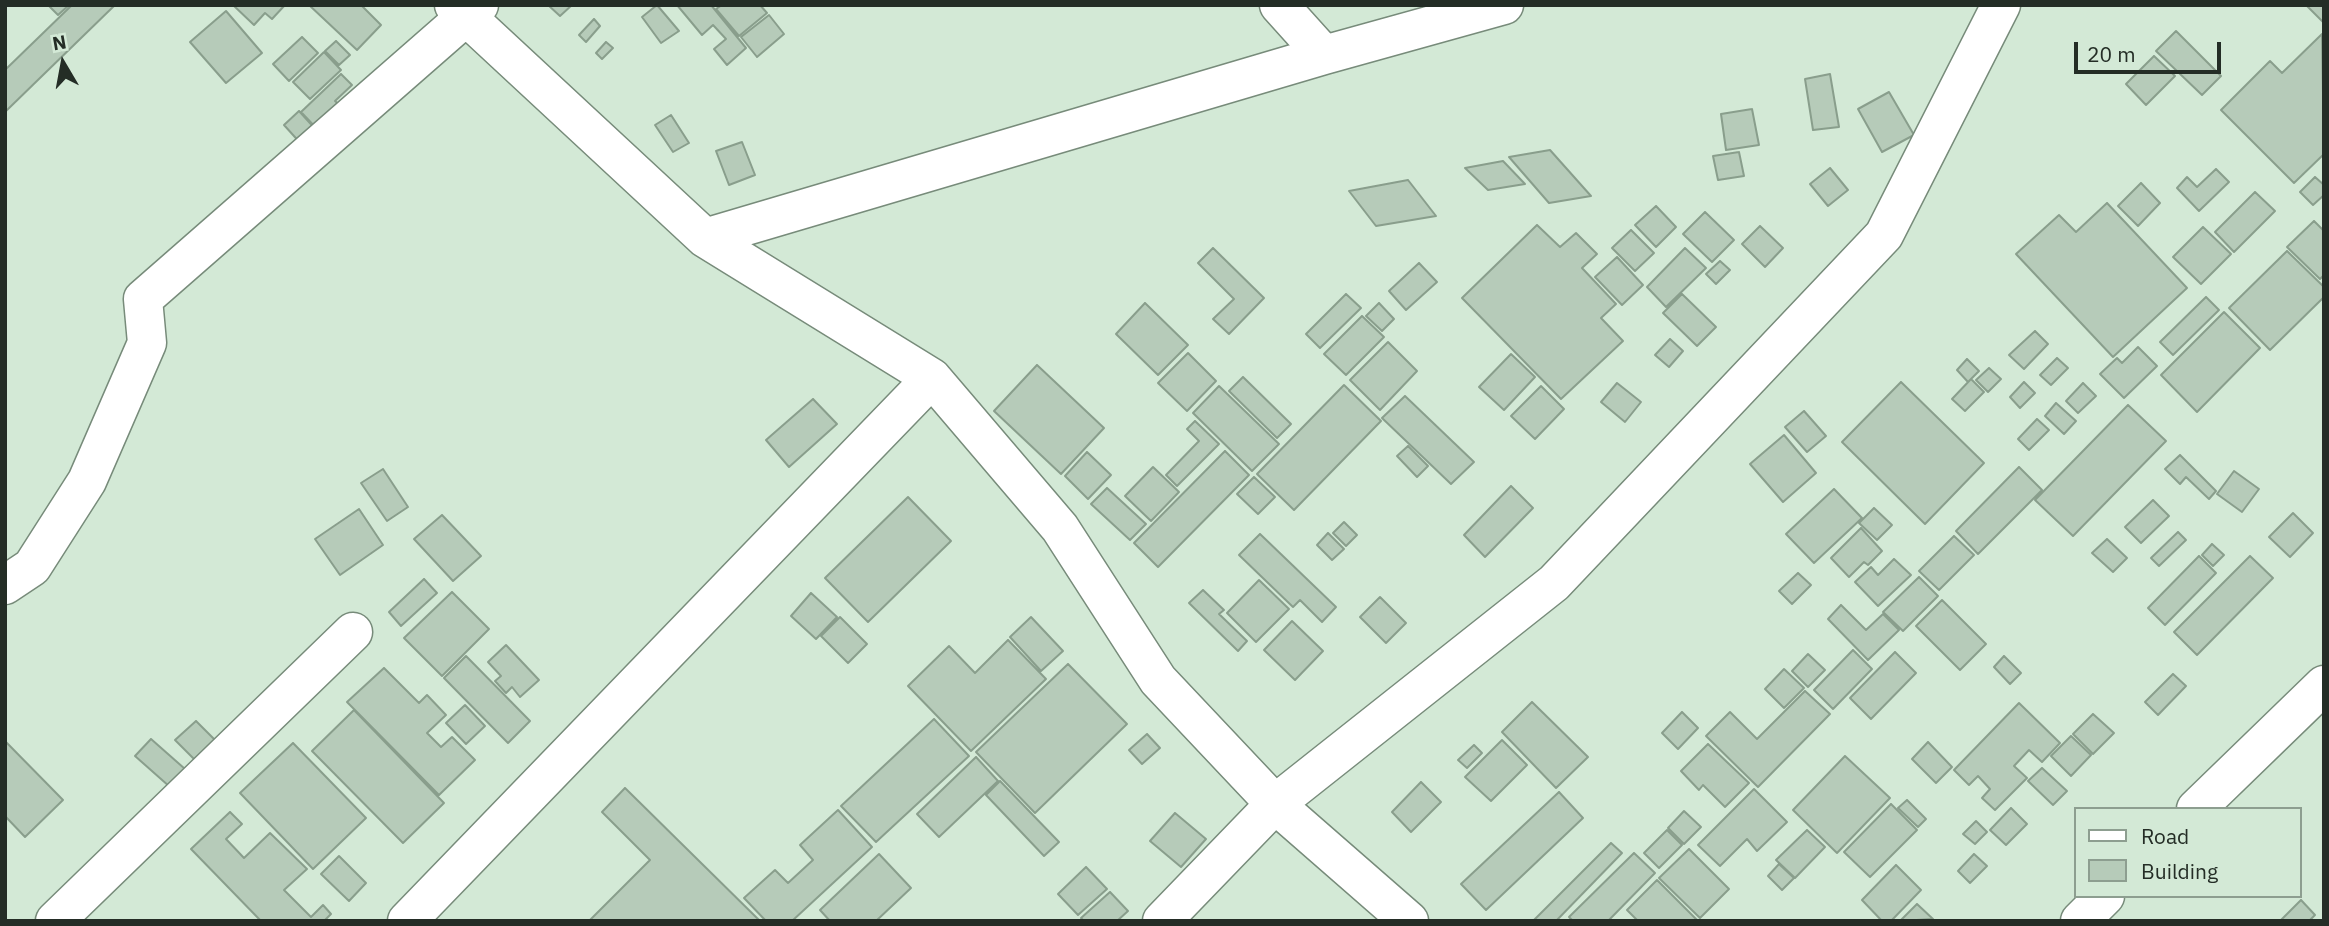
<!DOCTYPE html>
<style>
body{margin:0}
#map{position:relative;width:2329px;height:926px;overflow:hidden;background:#d3e9d6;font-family:"IBM Plex Sans",sans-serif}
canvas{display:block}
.frame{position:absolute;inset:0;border:7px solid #242d26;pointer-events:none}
.legend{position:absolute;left:2074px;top:807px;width:228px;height:91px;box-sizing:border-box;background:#d3e9d6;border:2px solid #8d9e90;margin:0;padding:9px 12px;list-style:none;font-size:21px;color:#242d26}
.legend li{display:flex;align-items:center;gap:14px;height:35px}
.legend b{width:35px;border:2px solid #8d9e90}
.north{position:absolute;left:28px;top:28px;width:70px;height:70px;-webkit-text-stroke:5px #d3e9d6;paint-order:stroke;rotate:350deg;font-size:19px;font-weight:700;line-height:28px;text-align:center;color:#242d26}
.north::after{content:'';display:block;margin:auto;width:24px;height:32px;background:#242d26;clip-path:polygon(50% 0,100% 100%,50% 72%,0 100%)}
.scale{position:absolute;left:2074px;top:42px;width:147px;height:32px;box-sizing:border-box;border:4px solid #242d26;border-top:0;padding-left:9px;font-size:21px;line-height:24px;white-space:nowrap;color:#242d26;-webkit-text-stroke:5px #d3e9d6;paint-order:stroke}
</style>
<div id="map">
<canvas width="2329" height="926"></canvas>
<div class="frame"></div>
<ul class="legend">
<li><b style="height:9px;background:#fff"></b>Road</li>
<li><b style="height:19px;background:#b6cbb9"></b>Building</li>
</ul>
<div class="north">N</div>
<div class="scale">20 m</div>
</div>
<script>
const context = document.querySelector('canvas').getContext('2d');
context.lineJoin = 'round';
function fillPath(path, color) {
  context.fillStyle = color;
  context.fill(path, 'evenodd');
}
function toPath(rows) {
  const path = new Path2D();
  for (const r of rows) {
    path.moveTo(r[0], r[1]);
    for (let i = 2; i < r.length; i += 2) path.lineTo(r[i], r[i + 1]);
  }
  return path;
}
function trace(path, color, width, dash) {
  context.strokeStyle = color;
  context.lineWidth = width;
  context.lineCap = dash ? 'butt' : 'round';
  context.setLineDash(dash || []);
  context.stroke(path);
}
const building = toPath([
 [48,5,69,5,58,15,48,5],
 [72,5,115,5,5,112,5,70,72,5],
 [233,5,285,5,272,19,265,13,254,25,233,5],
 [309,5,361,5,381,25,357,50,309,5],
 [548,5,572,5,560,16,548,5],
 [657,5,679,31,661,43,642,17,657,5],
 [677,5,711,5,746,48,727,65,714,49,726,39,713,25,702,35,677,5],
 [722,5,760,5,767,13,739,36,716,9,722,5],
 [2306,5,2324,5,2324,23,2306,5],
 [226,11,262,53,226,83,190,42,226,11],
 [769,15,784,34,757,57,741,37,769,15],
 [594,19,600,26,586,42,579,35,594,19],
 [2176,31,2221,76,2202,95,2156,51,2176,31],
 [2322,34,2324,154,2294,183,2221,110,2270,61,2282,73,2322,34],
 [302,37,318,53,289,81,273,64,302,37],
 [336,41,350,55,339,65,325,51,336,41],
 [606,42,613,48,602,59,596,53,606,42],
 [324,52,341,70,310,99,293,82,324,52],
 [2154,56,2175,76,2146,105,2126,84,2154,56],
 [341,74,352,85,335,101,343,108,319,131,301,112,341,74],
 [1830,74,1839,127,1813,130,1805,79,1830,74],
 [1889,92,1914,135,1882,152,1858,109,1889,92],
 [1752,109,1759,145,1726,150,1721,114,1752,109],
 [299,111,318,132,303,146,284,125,299,111],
 [671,115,689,143,673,152,655,125,671,115],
 [742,142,755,175,729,185,716,151,742,142],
 [1550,150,1591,196,1549,203,1509,157,1550,150],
 [1739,152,1744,176,1718,180,1713,156,1739,152],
 [1503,161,1525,184,1488,190,1465,168,1503,161],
 [1830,168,1848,190,1828,206,1810,184,1830,168],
 [2216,169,2229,182,2199,211,2177,188,2187,177,2197,187,2216,169],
 [2315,177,2324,185,2324,195,2313,205,2300,192,2315,177],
 [1408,180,1436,216,1376,226,1349,191,1408,180],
 [2141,183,2160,203,2138,226,2118,206,2141,183],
 [2255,192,2275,211,2234,252,2215,232,2255,192],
 [2107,203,2187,288,2113,357,2016,254,2059,215,2076,232,2107,203],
 [1656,206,1676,227,1656,247,1635,225,1656,206],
 [1705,212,1734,240,1712,262,1683,234,1705,212],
 [2314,221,2324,231,2324,275,2320,279,2287,247,2314,221],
 [1537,225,1560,247,1576,233,1597,254,1582,268,1616,304,1601,318,1623,341,1561,399,1462,298,1537,225],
 [1760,226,1783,248,1765,267,1742,244,1760,226],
 [2203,227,2231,254,2201,284,2173,257,2203,227],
 [1631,230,1654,253,1635,271,1612,248,1631,230],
 [1213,248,1264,298,1229,334,1213,319,1234,299,1198,263,1213,248],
 [1685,248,1706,268,1666,307,1647,287,1685,248],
 [2287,251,2324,287,2324,297,2270,350,2229,308,2287,251],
 [1617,257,1643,285,1622,305,1595,277,1617,257],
 [1720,261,1730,270,1716,284,1706,274,1720,261],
 [1419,263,1437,282,1406,310,1389,291,1419,263],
 [1346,294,1361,308,1320,348,1306,334,1346,294],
 [1682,294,1716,327,1697,346,1663,313,1682,294],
 [2206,297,2219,310,2173,355,2160,342,2206,297],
 [1145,303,1188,345,1158,375,1116,334,1145,303],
 [1379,303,1394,319,1382,331,1366,316,1379,303],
 [2224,312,2260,348,2197,412,2161,375,2224,312],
 [1362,316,1384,337,1346,375,1324,354,1362,316],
 [2035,331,2048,344,2024,369,2009,355,2035,331],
 [1670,339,1683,351,1669,367,1655,355,1670,339],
 [1388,342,1417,371,1380,410,1350,380,1388,342],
 [2138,347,2157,366,2124,398,2100,374,2117,358,2122,363,2138,347],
 [1188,353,1216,381,1187,411,1158,383,1188,353],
 [1511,354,1535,377,1504,410,1479,387,1511,354],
 [2057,358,2068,368,2051,385,2040,375,2057,358],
 [1967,359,1979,371,1968,382,1957,370,1967,359],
 [1037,365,1104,428,1061,474,994,411,1037,365],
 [1989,368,2001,379,1988,392,1976,380,1989,368],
 [1243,377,1291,424,1277,438,1229,391,1243,377],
 [1971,379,1984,392,1965,411,1952,399,1971,379],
 [1901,382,1984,463,1925,524,1842,442,1901,382],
 [2024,382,2035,393,2020,408,2010,397,2024,382],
 [1617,383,1641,402,1625,422,1601,402,1617,383],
 [2083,383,2096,396,2078,413,2066,401,2083,383],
 [1344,385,1381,421,1294,510,1257,474,1344,385],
 [1219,386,1279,444,1252,471,1193,413,1219,386],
 [1541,386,1564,409,1535,439,1511,416,1541,386],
 [1405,396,1474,462,1451,484,1382,418,1405,396],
 [813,399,837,424,789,467,766,440,813,399],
 [2056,403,2076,421,2064,434,2045,416,2056,403],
 [2128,405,2166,441,2073,536,2035,500,2128,405],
 [1804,411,1826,436,1807,452,1785,427,1804,411],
 [2037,419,2049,430,2029,450,2018,439,2037,419],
 [1195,421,1219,444,1177,486,1166,475,1199,441,1187,429,1195,421],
 [1784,435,1816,473,1783,502,1750,464,1784,435],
 [1408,446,1428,466,1417,477,1397,456,1408,446],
 [1225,451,1249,475,1158,567,1134,543,1225,451],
 [1087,452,1111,475,1088,499,1065,476,1087,452],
 [2180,455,2216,491,2209,499,2186,477,2180,484,2165,469,2180,455],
 [1153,467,1179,492,1151,521,1125,496,1153,467],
 [2019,467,2042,490,1978,554,1956,531,2019,467],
 [383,469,408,507,387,521,361,483,383,469],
 [2234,471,2259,489,2242,512,2217,494,2234,471],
 [1254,477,1275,497,1258,514,1237,494,1254,477],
 [1511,486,1533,508,1485,557,1464,535,1511,486],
 [1107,488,1146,524,1130,540,1091,504,1107,488],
 [1834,489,1862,518,1814,563,1786,534,1834,489],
 [908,497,951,541,868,622,825,578,908,497],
 [2153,500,2169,516,2141,543,2125,527,2153,500],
 [1874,508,1892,525,1877,540,1859,523,1874,508],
 [359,509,383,545,340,575,315,539,359,509],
 [2293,513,2313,533,2290,557,2269,537,2293,513],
 [442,515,481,556,453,581,414,539,442,515],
 [1344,522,1357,535,1346,546,1333,533,1344,522],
 [1861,528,1882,551,1868,565,1864,562,1849,577,1831,558,1861,528],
 [2178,532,2186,540,2159,566,2151,558,2178,532],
 [1328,533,1344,549,1332,560,1317,545,1328,533],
 [1260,534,1336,607,1322,622,1300,600,1293,607,1239,555,1260,534],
 [1954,536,1974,555,1939,590,1919,571,1954,536],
 [2107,539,2127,558,2113,572,2092,553,2107,539],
 [2212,544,2224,555,2213,566,2202,555,2212,544],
 [2199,556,2216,573,2165,625,2148,608,2199,556],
 [2250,556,2273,578,2197,655,2174,632,2250,556],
 [1894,559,1911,575,1878,606,1855,582,1871,567,1878,575,1894,559],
 [1798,573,1811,585,1792,604,1779,591,1798,573],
 [1919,577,1938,596,1903,631,1883,612,1919,577],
 [424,579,437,593,401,626,389,612,424,579],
 [1259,580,1289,609,1256,642,1227,613,1259,580],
 [1203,590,1224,610,1219,614,1247,641,1238,651,1189,603,1203,590],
 [452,592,489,629,442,676,404,638,452,592],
 [811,593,837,617,816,639,791,616,811,593],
 [1380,597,1406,623,1386,643,1360,617,1380,597],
 [1942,600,1986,644,1960,670,1916,626,1942,600],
 [1841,605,1866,630,1883,614,1899,630,1868,660,1828,619,1841,605],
 [840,617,867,644,848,663,821,636,840,617],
 [1031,617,1063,651,1041,671,1010,637,1031,617],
 [1292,621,1323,651,1295,680,1264,650,1292,621],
 [1008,640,1046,679,971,751,908,686,949,646,975,673,1008,640],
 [506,645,539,680,520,697,512,687,506,693,495,681,501,676,488,662,506,645],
 [1853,650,1872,669,1833,709,1814,690,1853,650],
 [1895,652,1916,673,1871,719,1850,698,1895,652],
 [1808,654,1825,670,1808,687,1792,671,1808,654],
 [466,656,530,721,508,743,444,678,466,656],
 [2004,656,2021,673,2010,684,1994,667,2004,656],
 [1068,664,1127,724,1035,813,976,752,1068,664],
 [384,668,419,703,427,695,446,715,427,733,441,747,452,737,475,760,439,795,347,702,384,668],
 [1784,669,1804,688,1784,708,1765,689,1784,669],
 [2173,674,2186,686,2158,715,2145,702,2173,674],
 [1805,691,1830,714,1758,787,1706,736,1730,712,1757,739,1805,691],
 [1532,702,1588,757,1556,788,1502,732,1532,702],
 [2019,703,2060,743,2042,762,2029,750,2014,766,2027,778,1995,810,1982,798,1990,789,1978,776,1969,785,1954,770,2019,703],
 [465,705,485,726,466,744,446,723,465,705],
 [354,710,444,803,403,843,312,751,354,710],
 [1682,712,1698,728,1678,749,1662,733,1682,712],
 [2093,714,2114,733,2093,754,2073,734,2093,714],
 [934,719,969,756,876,842,841,806,934,719],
 [196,721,217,742,196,761,175,740,196,721],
 [1147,734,1160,748,1142,764,1129,750,1147,734],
 [2071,736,2091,755,2071,776,2051,756,2071,736],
 [151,739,185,769,170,787,135,756,151,739],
 [1502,740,1527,765,1491,801,1465,777,1502,740],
 [5,741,63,800,25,837,5,816,5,741],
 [1928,742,1952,767,1936,783,1912,759,1928,742],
 [293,743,366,818,313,869,240,793,293,743],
 [1708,744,1749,783,1725,807,1703,785,1699,790,1681,771,1708,744],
 [1474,745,1482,753,1467,768,1458,760,1474,745],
 [1845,756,1890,798,1837,853,1793,810,1845,756],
 [976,757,998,781,939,837,917,814,976,757],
 [2042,768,2067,791,2053,805,2028,781,2042,768],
 [1000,781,1059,842,1044,856,986,795,1000,781],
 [1421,782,1441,802,1411,832,1392,812,1421,782],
 [625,788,760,921,589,921,650,860,602,812,625,788],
 [1754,789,1787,822,1757,851,1747,839,1720,866,1698,845,1754,789],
 [1559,792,1583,818,1486,910,1461,884,1559,792],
 [1907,800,1926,819,1918,827,1898,808,1907,800],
 [1891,804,1917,830,1870,877,1844,852,1891,804],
 [2011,808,2027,824,2006,845,1990,830,2011,808],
 [838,810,872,847,792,921,766,921,744,898,775,870,788,883,813,860,800,845,838,810],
 [1684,811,1701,827,1684,844,1668,828,1684,811],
 [230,812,242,824,226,839,244,858,270,833,307,869,284,890,311,917,323,905,331,914,324,921,261,921,191,849,230,812],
 [1175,813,1206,839,1181,867,1150,841,1175,813],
 [1976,821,1987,832,1975,844,1963,834,1976,821],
 [1667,830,1682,845,1659,868,1644,853,1667,830],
 [1807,830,1825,847,1795,878,1776,860,1807,830],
 [1611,843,1622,853,1556,921,1533,921,1611,843],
 [1689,849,1729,889,1700,918,1659,878,1689,849],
 [1634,853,1655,873,1608,921,1573,921,1569,917,1634,853],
 [879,854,911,888,876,921,830,921,820,910,879,854],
 [1974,854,1987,866,1970,883,1958,871,1974,854],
 [339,856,366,883,349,901,321,874,339,856],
 [1779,864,1794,878,1782,890,1768,876,1779,864],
 [1896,865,1921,890,1891,921,1882,921,1862,900,1896,865],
 [1086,867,1107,889,1078,915,1058,894,1086,867],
 [1657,880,1698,921,1638,921,1627,910,1657,880],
 [1110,892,1128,911,1117,921,1084,921,1081,918,1110,892],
 [2301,900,2315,915,2309,921,2280,921,2301,900],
 [1917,904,1933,919,1900,921,1917,904]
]);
const street = toPath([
 [454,5,705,238,932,378,1060,528,1158,680,1275,804,1409,921],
 [1279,5,1324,55],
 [705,238,1324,55,1504,5],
 [5,585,32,567,87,481,147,343,143,299,479,5],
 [2196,809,2324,685],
 [55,921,353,632],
 [407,921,932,378],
 [1162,921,1275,804,1554,583,1884,235,2001,5],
 [2080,921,2105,896]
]);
fillPath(building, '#b6cbb9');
trace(building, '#899e8c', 2);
trace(street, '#778b7a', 41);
trace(street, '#fff', 38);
</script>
